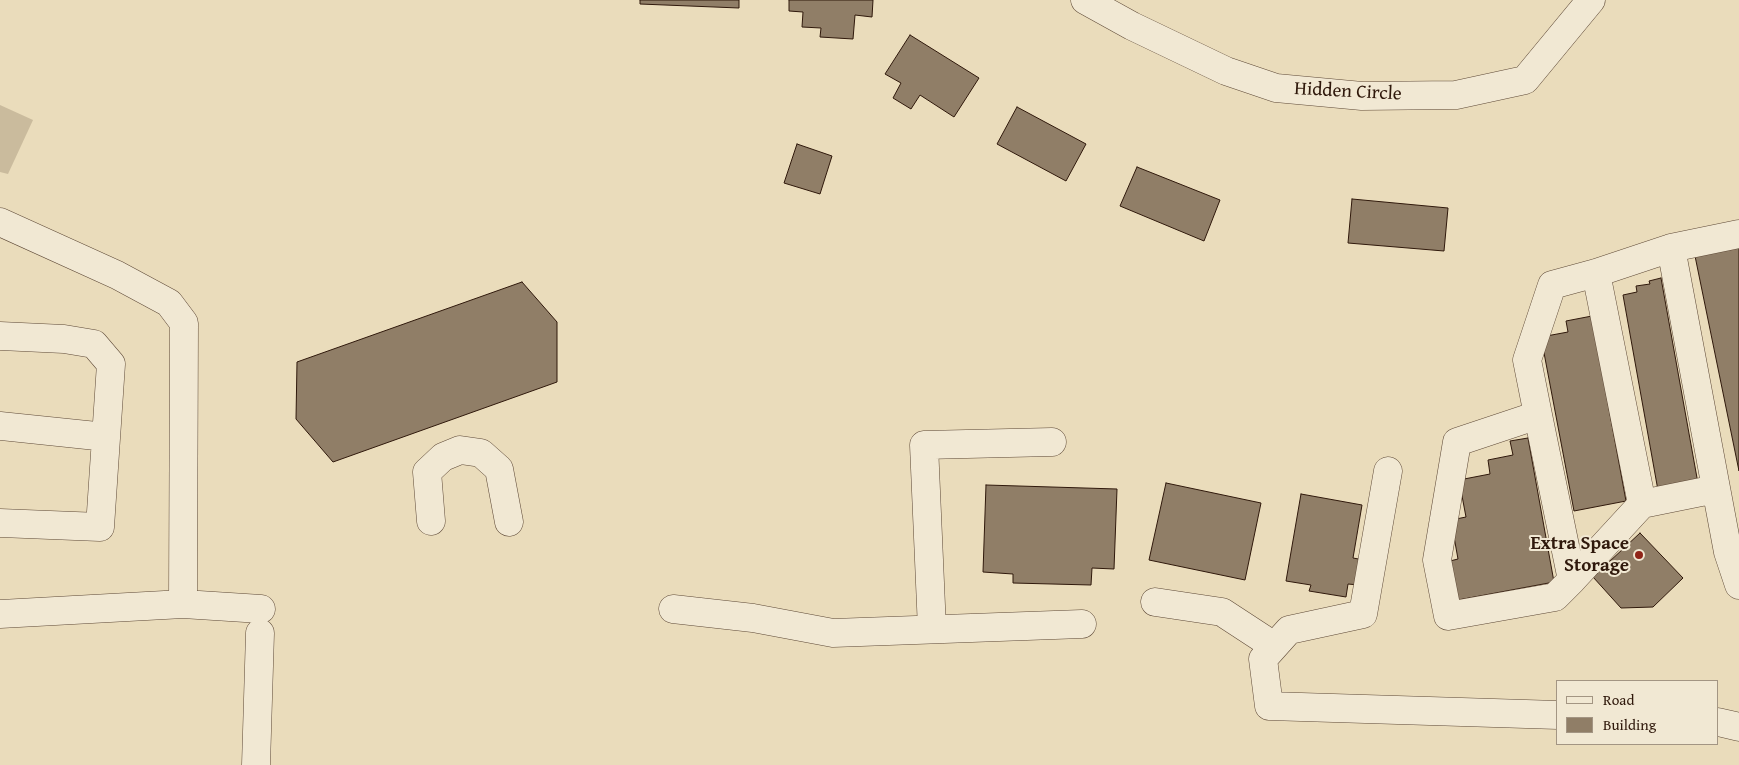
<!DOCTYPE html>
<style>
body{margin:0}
#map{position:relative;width:1739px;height:765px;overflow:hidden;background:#eadcbb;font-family:"Gentium Book Plus",serif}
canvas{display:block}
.legend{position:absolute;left:1556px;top:680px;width:162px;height:65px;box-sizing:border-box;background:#f1e8d3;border:1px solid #a39583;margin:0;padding:6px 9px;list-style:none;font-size:15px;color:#2f180b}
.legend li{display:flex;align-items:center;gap:10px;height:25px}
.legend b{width:25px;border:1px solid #a39583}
</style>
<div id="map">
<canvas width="1739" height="765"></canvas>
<ul class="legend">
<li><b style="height:6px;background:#f1e8d3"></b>Road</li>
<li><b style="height:14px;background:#907e67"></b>Building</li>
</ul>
</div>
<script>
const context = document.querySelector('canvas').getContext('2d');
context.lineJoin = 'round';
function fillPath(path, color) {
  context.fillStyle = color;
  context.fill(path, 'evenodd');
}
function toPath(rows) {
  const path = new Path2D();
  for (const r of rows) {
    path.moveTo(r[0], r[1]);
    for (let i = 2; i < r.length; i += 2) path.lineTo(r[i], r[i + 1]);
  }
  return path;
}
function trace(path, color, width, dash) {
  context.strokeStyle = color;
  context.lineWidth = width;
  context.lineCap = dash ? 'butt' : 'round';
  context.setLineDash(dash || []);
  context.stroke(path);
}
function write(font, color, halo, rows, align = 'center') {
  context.font = font + ' "Gentium Book Plus",serif';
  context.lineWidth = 4;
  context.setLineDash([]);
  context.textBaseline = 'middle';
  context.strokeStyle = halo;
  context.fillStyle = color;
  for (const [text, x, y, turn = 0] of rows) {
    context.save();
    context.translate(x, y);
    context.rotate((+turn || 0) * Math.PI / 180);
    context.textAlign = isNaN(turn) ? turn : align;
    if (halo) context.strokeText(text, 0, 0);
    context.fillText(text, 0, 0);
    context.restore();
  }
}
const green = toPath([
 [0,105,33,120,8,174,0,172]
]);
const building = toPath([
 [640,0,739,0,739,8,640,4,640,0],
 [789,0,873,0,872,17,855,15,853,39,820,37,821,28,802,27,803,12,789,11,789,0],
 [910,35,979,78,954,117,920,95,911,109,893,98,901,83,885,74,910,35],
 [1017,107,1086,144,1066,181,997,144,1017,107],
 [797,144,832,156,820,194,784,183,797,144],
 [1137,167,1220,200,1204,241,1120,206,1137,167],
 [1352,199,1448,208,1444,251,1348,243,1352,199],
 [1739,247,1739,471,1695,256,1739,247],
 [1661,278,1699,489,1659,496,1623,295,1637,292,1636,286,1650,284,1649,281,1661,278],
 [522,282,557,322,557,382,333,462,296,419,297,362,522,282],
 [1592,316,1626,501,1574,511,1541,337,1568,332,1566,321,1592,316],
 [1528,438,1554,582,1453,601,1446,562,1458,559,1451,520,1466,517,1459,480,1490,474,1488,460,1513,455,1510,441,1528,438],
 [1166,483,1261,503,1245,580,1149,560,1166,483],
 [986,485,1117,489,1114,569,1092,568,1091,585,1013,583,1013,574,983,572,986,485],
 [1301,494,1362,505,1353,558,1364,560,1359,585,1348,584,1346,597,1309,591,1311,585,1286,581,1301,494],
 [1640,533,1683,578,1653,607,1621,608,1593,577,1640,533]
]);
const minor = toPath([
 [1085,0,1132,26,1226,71,1276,88,1362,96,1456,95,1525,80,1591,0],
 [0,222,117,275,169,303,184,323,183,604,261,609],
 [1671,248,1739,234],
 [0,336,64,339,94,344,111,364,100,527,0,523],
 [1538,415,1457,442,1437,560,1448,616,1555,597,1572,580,1538,415,1527,360,1552,285,1596,273,1671,248,1728,552,1739,585],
 [0,426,106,437],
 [1388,471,1363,614,1289,630,1263,659,1269,706,1558,715],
 [1642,504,1716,489],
 [431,521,427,472,443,457,460,450,481,453,499,469,509,522],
 [1572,580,1642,504,1596,273],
 [1155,602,1222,612,1274,646],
 [673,609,753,618,833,633,1082,624],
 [0,614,183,604],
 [932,629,924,445,1052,442],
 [1718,722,1739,727],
 [256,765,260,633]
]);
const markers = [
 [1639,555,5,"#8f2418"]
];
const streetNames = [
 ["Hidden Circle",1348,92,3]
];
const poiNames = [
 ["Extra Space",1629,544],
 ["Storage",1629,566]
];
fillPath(green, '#cabb9d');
fillPath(building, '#907e67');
trace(building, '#2f180b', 1);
trace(minor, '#5e4937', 29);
trace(minor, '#f1e8d3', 28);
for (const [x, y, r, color] of markers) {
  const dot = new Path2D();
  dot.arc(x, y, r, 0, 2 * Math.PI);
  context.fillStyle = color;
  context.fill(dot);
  trace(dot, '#f1e8d3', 2);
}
write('19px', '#2f180b', '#f1e8d3', streetNames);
write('bold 19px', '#2f180b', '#f1e8d3', poiNames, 'right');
</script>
